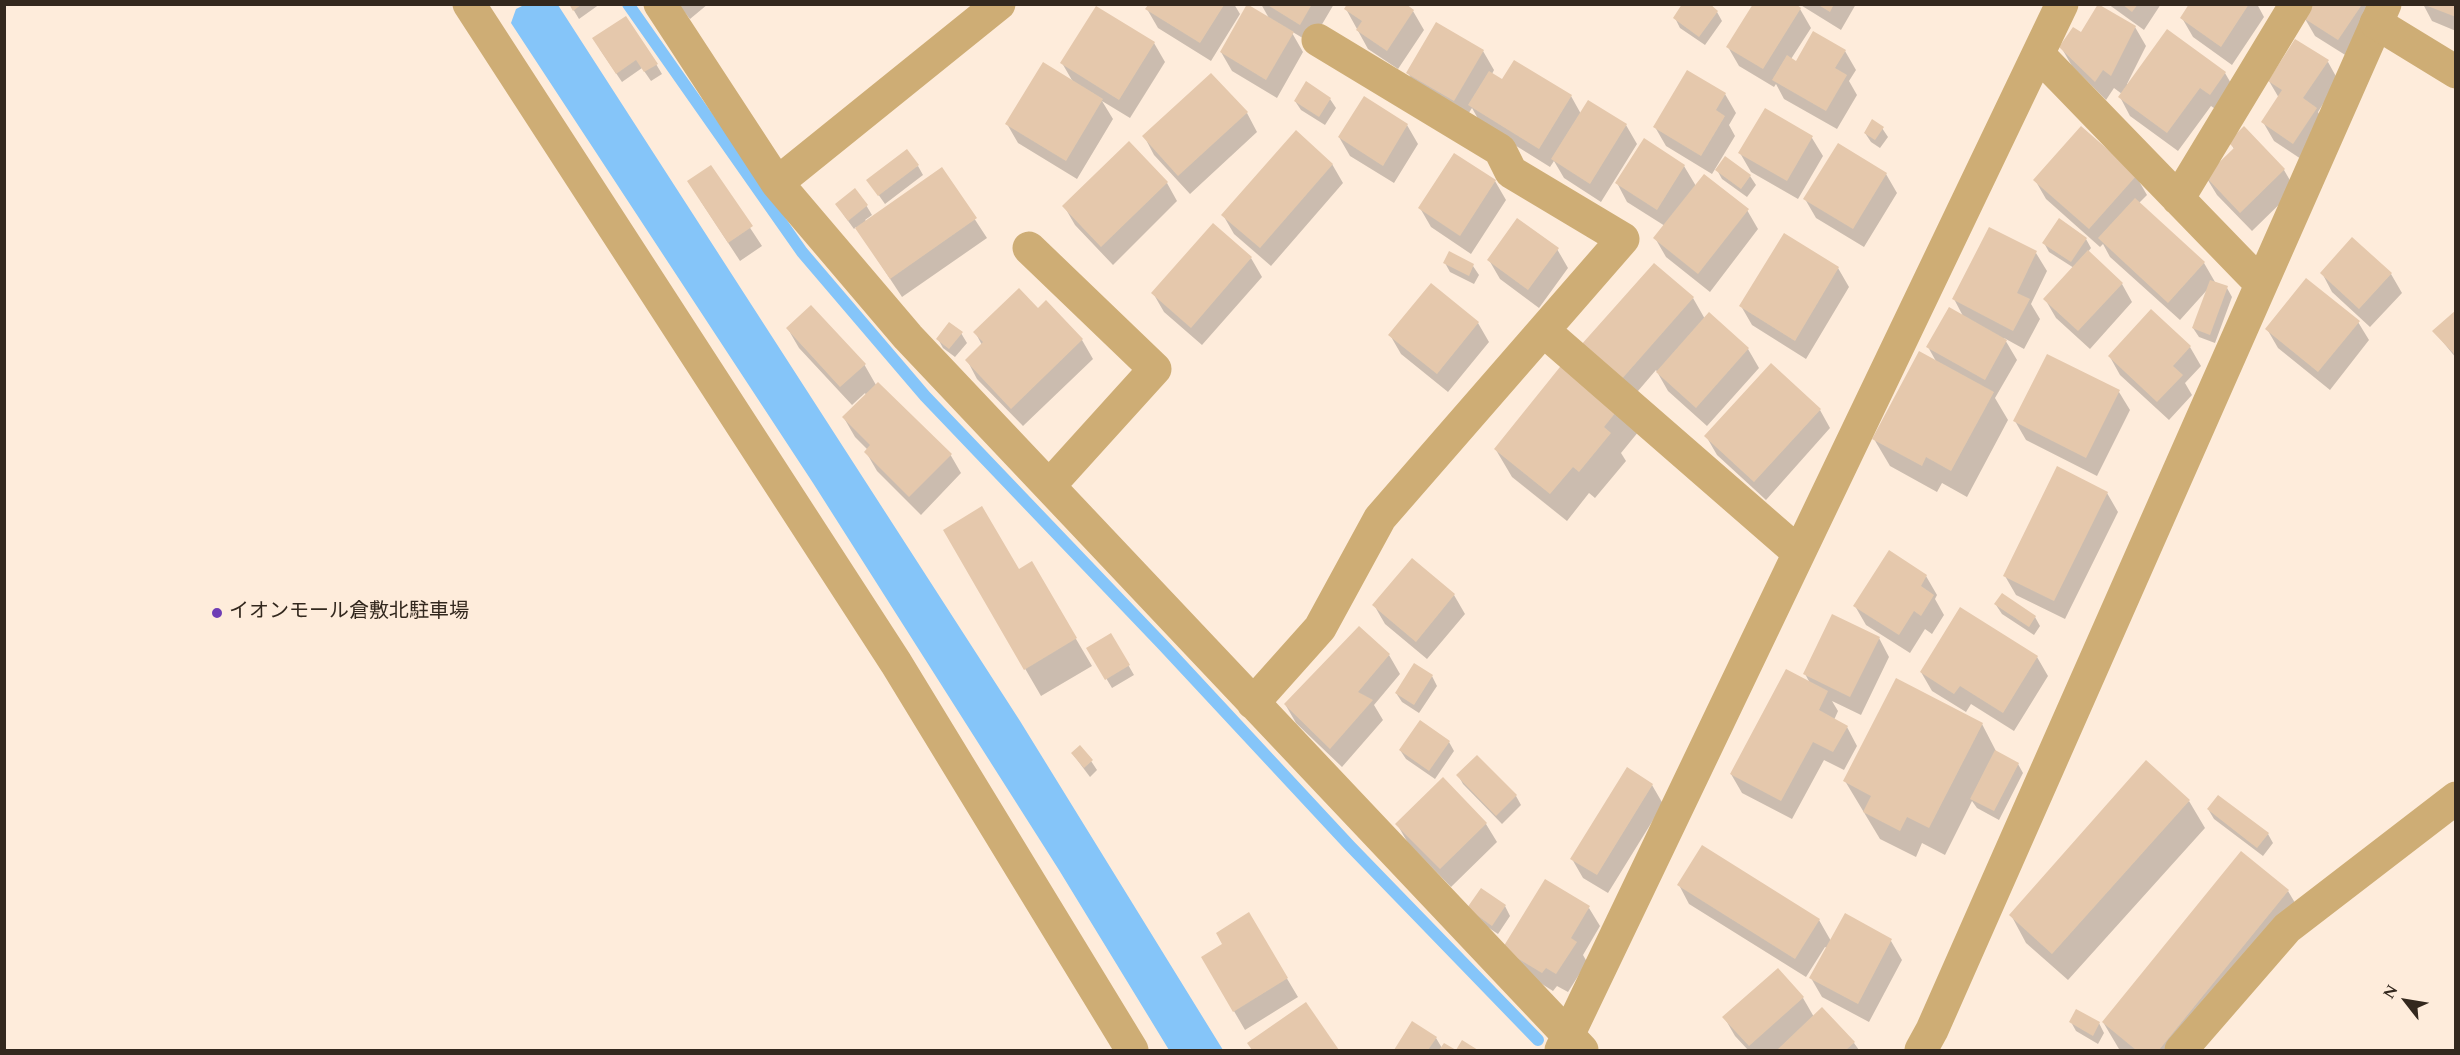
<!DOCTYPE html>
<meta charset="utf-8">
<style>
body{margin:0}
#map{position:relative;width:2460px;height:1055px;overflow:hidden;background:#feecdb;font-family:Spectral,serif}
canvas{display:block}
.frame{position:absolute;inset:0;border:6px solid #33281e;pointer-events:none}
.north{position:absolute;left:2376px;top:971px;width:60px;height:60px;-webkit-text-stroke:4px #feecdb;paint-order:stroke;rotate:301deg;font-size:16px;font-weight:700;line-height:24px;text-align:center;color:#33281e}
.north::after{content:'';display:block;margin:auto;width:21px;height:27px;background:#33281e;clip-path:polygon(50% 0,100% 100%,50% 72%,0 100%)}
</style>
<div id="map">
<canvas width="2460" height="1055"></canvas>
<div class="frame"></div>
<div class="north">N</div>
</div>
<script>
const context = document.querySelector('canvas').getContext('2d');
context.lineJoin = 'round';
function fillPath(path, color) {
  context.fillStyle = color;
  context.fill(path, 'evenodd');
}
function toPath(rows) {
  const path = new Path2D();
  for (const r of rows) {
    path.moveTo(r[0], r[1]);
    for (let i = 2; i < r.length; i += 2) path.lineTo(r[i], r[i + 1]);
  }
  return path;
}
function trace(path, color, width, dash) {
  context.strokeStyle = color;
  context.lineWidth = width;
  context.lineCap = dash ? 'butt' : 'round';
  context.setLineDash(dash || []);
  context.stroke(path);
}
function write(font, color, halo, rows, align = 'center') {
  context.font = font + ' Spectral,"Noto Sans JP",serif';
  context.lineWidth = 6;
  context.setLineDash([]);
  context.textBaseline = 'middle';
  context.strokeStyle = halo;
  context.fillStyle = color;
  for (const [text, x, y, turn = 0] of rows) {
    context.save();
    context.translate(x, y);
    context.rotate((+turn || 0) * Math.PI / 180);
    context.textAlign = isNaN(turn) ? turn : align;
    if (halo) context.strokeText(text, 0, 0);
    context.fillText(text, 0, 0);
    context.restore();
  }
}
const water = toPath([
 [524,5,558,5,1020,721,1223,1050,1169,1050,1059,870,813,483,511,23,516,9]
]);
const shadow = toPath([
 [570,4,600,4,579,19],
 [678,4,708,4,690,19],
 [1150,4,1234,4,1240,14,1211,61,1158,28,1147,9],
 [1261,4,1334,4,1311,43,1291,31,1303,52,1277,98,1232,71,1221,52,1270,20],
 [1799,4,1856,4,1841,30],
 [2108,4,2161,4,2144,30],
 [2191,4,2257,4,2264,17,2232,65,2193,37,2182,18],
 [2312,4,2370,4,2350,58,2315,36,2304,17],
 [2423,4,2456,4,2456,31,2432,21],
 [1346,9,1413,11,1424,30,1398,69,1368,49],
 [1800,9,1811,28,1791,59,1797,63,1845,51,1856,70,1849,81,1857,95,1837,129,1784,99,1776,84,1774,87,1739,66,1728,47],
 [1717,12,1722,21,1705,45,1680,28,1675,18],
 [1436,24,1483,51,1494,70,1492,74,1503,81,1571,96,1581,114,1626,125,1637,144,1601,202,1564,178,1554,161,1550,167,1481,124,1472,108,1465,119,1419,91,1408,73],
 [2135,27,2146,46,2127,84,2128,85,2167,31,2225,73,2236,92,2221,113,2211,106,2178,151,2130,116,2120,97,2122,94,2114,88,2106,100,2072,66,2061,47,2081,34],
 [1154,43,1165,62,1130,118,1102,101,1113,119,1077,179,1018,143,1007,124,1073,82,1062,63],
 [599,48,656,64,662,74,651,81,642,68,622,82],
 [2328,62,2338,80,2318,112,2327,128,2304,161,2274,141,2263,122,2279,98,2269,81],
 [1725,94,1736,113,1729,125,1735,136,1712,174,1666,146,1655,127],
 [1330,99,1336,108,1325,125,1301,110,1295,101],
 [1765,110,1812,138,1823,156,1798,199,1751,172,1740,153],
 [1247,113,1257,132,1190,194,1154,155,1144,136],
 [1407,125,1418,144,1394,183,1350,156,1339,137],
 [1882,128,1888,137,1880,148,1871,142,1865,133],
 [2244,128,2284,170,2295,189,2252,231,2217,195,2206,177,2234,149,2230,142],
 [1644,140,1684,166,1696,186,1747,210,1758,229,1710,292,1666,257,1655,238,1665,226,1627,202,1617,183],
 [1838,145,1886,174,1897,193,1864,247,1816,218,1805,199],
 [1332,164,1343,183,1271,266,1234,234,1223,215],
 [918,166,923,175,885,204,868,180],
 [710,167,762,246,740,261,700,200],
 [942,169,987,238,902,297,856,227,854,229,843,214,866,205,872,215,865,220,867,222],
 [1717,170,1750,176,1756,185,1747,197,1722,179],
 [2136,176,2147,195,2139,203,2204,263,2215,282,2227,288,2232,297,2215,343,2199,337,2193,328,2207,290,2180,320,2110,257,2103,244,2100,247,2046,199,2035,180],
 [1495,181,1506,200,1471,254,1431,227,1420,208],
 [1167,183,1177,201,1113,265,1075,225,1064,206],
 [2086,239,2091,248,2088,252,2122,284,2132,302,2090,349,2056,318,2045,299,2074,268,2049,252,2044,243],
 [1557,249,1568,268,1539,308,1500,279,1489,260],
 [1450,253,1473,266,1479,275,1474,284,1450,272,1445,263],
 [2036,253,2047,271,2031,304,2040,319,2024,349,2004,338,2017,360,1995,398,2008,420,1967,497,1942,483,1937,492,1890,466,1874,439,1937,363,1928,347,1964,318,1954,299],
 [1251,258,1262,277,1202,345,1164,312,1153,293],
 [1838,268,1849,287,1806,359,1752,325,1741,306],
 [2322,273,2391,274,2402,293,2370,327,2332,292],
 [1693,298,1705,319,1748,349,1759,368,1707,426,1668,391,1656,370,1632,398,1594,364],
 [1038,310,1082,340,1093,359,1023,426,977,379,967,360,982,345,975,332],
 [2456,312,2456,358,2434,331],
 [2358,322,2369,340,2330,390,2278,348,2267,329],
 [1478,323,1489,342,1448,392,1401,354,1390,335],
 [788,329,864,364,876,385,950,454,961,473,921,515,877,471,866,452,868,450,855,437,844,418,866,395,865,393,852,405,799,348],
 [961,333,967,343,955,357,943,348,938,339],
 [2190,347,2201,366,2185,383,2192,395,2169,420,2120,375,2110,357],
 [2119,392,2130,410,2097,476,2026,440,2015,421],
 [1623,403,1639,431,1621,453,1626,461,1595,498,1589,493,1567,521,1512,477,1496,450],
 [1820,410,1830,428,1766,500,1717,455,1706,436],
 [2107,493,2118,512,2065,619,2016,595,2005,576],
 [945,531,1018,571,1031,563,1092,666,1041,696],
 [1412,560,1454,595,1465,614,1427,659,1385,624,1374,605],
 [1926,576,1937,595,1935,599,1944,615,1932,634,1925,629,1910,653,1866,625,1855,606],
 [1996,605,2035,617,2040,626,2034,635,2002,614],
 [1111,635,1134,675,1112,688,1088,648],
 [1879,638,1889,657,1861,715,1832,701,1838,711,1834,720,1847,727,1857,746,1844,770,1824,760,1792,819,1742,793,1731,774,1810,683,1805,674],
 [1389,655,1400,674,1374,705,1383,720,1342,767,1296,723,1285,704],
 [2037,657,2048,676,2014,731,1971,704,1966,712,1932,691,1921,672],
 [1432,676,1437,686,1419,713,1402,702,1396,693],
 [1982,724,1997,753,2018,764,2023,773,1999,820,1977,808,1972,801,1945,855,1922,843,1916,857,1880,839,1845,781],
 [1449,742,1454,751,1435,779,1406,759,1400,750],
 [1072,753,1091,761,1097,770,1090,777],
 [1458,775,1516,796,1521,805,1502,824,1463,784],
 [1652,785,1663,804,1608,893,1583,878,1572,859],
 [2189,801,2205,828,2068,980,2026,943,2011,915],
 [2208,809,2268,834,2273,843,2263,856,2214,819],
 [1397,824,1486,824,1497,842,1451,887,1408,843],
 [1679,885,1819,920,1831,941,1845,915,1891,941,1902,960,1869,1022,1822,997,1811,978,1827,948,1825,947,1806,977,1689,904],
 [2288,891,2304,918,2197,1050,2119,1049,2103,1022],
 [1505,906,1510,916,1498,934,1474,918,1469,909],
 [1589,908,1600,926,1583,955,1587,962,1568,992,1557,986,1553,991,1515,967,1504,949],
 [1249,915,1298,997,1245,1030,1203,958,1224,945],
 [1777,970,1803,998,1814,1017,1854,1043,1859,1050,1748,1050,1735,1036,1724,1017],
 [1306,1004,1337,1050,1253,1050,1249,1043],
 [2071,1022,2099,1023,2104,1033,2098,1044,2076,1031],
 [1413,1023,1436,1038,1442,1048,1444,1045,1453,1050,1396,1050]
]);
const stream = toPath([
 [628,4,802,252,925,396,1163,645,1350,846,1538,1040]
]);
const building = toPath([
 [569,4,582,4,573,11],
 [1247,4,1294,32,1266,80,1220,52],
 [1266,4,1312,4,1300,25],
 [1347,4,1406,4,1414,10,1387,51,1356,30,1362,21,1344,9],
 [1682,4,1710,4,1718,11,1699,37,1673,18],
 [1753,4,1796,4,1801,8,1763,69,1726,47],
 [1817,4,1834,4,1830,12],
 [2098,4,2136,26,2111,76,2103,70,2095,82,2059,47,2073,27,2081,32],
 [2122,4,2138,4,2132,12],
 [2189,4,2249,4,2221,47,2180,18],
 [2310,4,2359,4,2361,6,2338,40,2302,17],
 [2425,4,2456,4,2456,17,2425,5],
 [1148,5,1224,5,1200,43,1145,9],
 [1096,6,1155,42,1119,100,1060,63],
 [626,16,658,64,644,72,636,60,616,74,592,38],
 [1436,22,1484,50,1454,101,1406,73],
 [2167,29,2226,72,2210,95,2200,88,2167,133,2118,97],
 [1813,31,1846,50,1835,68,1847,75,1826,111,1772,80,1787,55,1796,61],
 [2295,39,2329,60,2303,98,2317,108,2293,144,2261,122,2282,90,2268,81],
 [1514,60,1572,95,1539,149,1468,105,1489,71,1502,79],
 [1043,62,1103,99,1066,161,1005,124],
 [1687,70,1726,93,1716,110,1725,116,1701,156,1653,127],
 [1211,73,1248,112,1178,176,1142,136],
 [1306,81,1331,98,1319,117,1294,101],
 [1364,96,1408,124,1383,166,1338,137],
 [1588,100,1627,124,1590,184,1551,159],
 [1765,108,1813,136,1787,181,1738,153],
 [1872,119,1884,127,1875,140,1864,133],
 [2081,126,2137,175,2089,229,2033,180],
 [2244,126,2285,169,2240,213,2205,176,2234,148,2228,142],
 [1296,130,1333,164,1260,248,1221,215],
 [1644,138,1685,165,1657,210,1615,183],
 [1129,141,1168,182,1101,247,1062,206],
 [1838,143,1887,173,1853,229,1803,199],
 [907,149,919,165,878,196,866,180],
 [1454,153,1496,180,1460,236,1418,208],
 [1725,156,1751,175,1741,189,1715,170],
 [711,165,753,226,728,243,687,181],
 [942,167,977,218,890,279,855,228],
 [1704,174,1749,209,1698,274,1653,238],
 [855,188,868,205,848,221,835,204],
 [2135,198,2205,262,2168,303,2098,238],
 [1517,218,1559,248,1528,290,1487,260],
 [2059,218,2087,238,2071,262,2042,243],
 [1213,223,1252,257,1191,328,1151,293],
 [1989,227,2037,251,2017,293,2030,299,2013,331,1952,299],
 [1784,233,1839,267,1795,341,1739,306],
 [2352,237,2392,273,2359,309,2320,273],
 [2088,250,2123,283,2078,331,2043,299],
 [1449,251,1474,264,1469,276,1443,263],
 [1654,263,1694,297,1621,380,1581,345],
 [2306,278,2360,321,2318,372,2265,329],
 [2210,280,2228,286,2210,335,2192,328],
 [1431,283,1479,322,1437,374,1388,335],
 [1019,288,1038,308,1046,300,1083,339,1011,409,965,360,983,342,973,332],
 [811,305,866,364,840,387,786,328],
 [1949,307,2007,340,1985,380,1926,347],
 [2151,309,2191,346,2173,366,2183,375,2157,402,2108,356],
 [2456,310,2456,356,2432,331],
 [1709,312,1749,348,1696,408,1656,372],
 [949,322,963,332,949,349,936,339],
 [1919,351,1994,392,1951,471,1926,457,1922,466,1872,439],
 [2047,354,2120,390,2086,458,2013,421],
 [1568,357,1624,402,1604,427,1611,433,1579,472,1573,467,1550,494,1494,449],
 [1771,363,1821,409,1754,482,1704,436],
 [878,382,952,454,909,497,864,452,870,445,842,417],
 [2057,466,2108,492,2054,601,2003,576],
 [982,506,1019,569,1032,561,1077,638,1024,670,943,530],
 [1889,550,1927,575,1921,586,1934,595,1921,616,1914,611,1899,635,1853,606],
 [1412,558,1455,594,1416,642,1372,605],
 [2002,593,2036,616,2029,627,1994,604],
 [1960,607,2038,656,2003,713,1960,686,1954,694,1920,672],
 [1832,614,1880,637,1850,697,1803,674],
 [1359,626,1390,654,1358,692,1373,700,1330,749,1284,704],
 [1111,633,1130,665,1105,680,1086,648],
 [1414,663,1433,675,1414,705,1395,693],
 [1786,669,1828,691,1819,710,1848,726,1833,752,1813,742,1781,801,1730,774],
 [1896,678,1983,723,1929,828,1907,817,1900,831,1863,812,1871,796,1843,781],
 [1420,720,1450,741,1429,771,1399,750],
 [1080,745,1093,760,1084,768,1071,753],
 [1995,750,2019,763,1994,811,1970,799],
 [1477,755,1517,795,1496,816,1456,775],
 [2146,760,2190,800,2052,954,2009,915],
 [1627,767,1653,784,1597,875,1570,859],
 [1443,777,1487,823,1440,869,1395,824],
 [2218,795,2269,833,2257,848,2207,809],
 [1702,845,1820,919,1795,959,1677,885],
 [2241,851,2289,890,2159,1050,2136,1050,2102,1022],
 [1545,879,1590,906,1571,938,1577,942,1556,974,1546,968,1542,973,1502,949],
 [1481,888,1506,905,1492,926,1467,908],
 [1249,912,1288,978,1233,1012,1201,957,1222,944,1216,933],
 [1845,913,1892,939,1858,1004,1809,978],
 [1778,968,1804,997,1749,1046,1722,1017],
 [1306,1002,1339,1050,1252,1050,1247,1043],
 [1822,1007,1855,1042,1846,1050,1777,1050],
 [2076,1009,2100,1022,2093,1036,2069,1022],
 [1412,1021,1437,1037,1428,1050,1394,1050],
 [1462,1040,1478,1050,1439,1050,1444,1043,1456,1050]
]);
const minor = toPath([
 [469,4,896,663,1132,1050],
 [660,4,777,183,908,337,1582,1050],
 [2038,54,2261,284],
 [777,183,999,4],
 [2178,199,2296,4],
 [1029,248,1155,369,1049,486],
 [1544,331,1799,553],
 [1253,703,1320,628,1380,518,1623,239,1511,172,1500,150,1318,40],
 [1561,1050,2062,4],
 [1921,1050,1932,1030,2385,4],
 [2181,1050,2287,928,2456,798]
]);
const tertiary = toPath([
 [2376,23,2456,72]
]);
const markers = [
 [217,613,6,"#6e3db5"]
];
const poiNames = [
 ["イオンモール倉敷北駐車場",229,613]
];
fillPath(water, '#85c5f9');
fillPath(shadow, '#0003');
trace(stream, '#85c5f9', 12);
fillPath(building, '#e5c8ac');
trace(minor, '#cead75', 33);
trace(tertiary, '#cead75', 33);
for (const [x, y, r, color] of markers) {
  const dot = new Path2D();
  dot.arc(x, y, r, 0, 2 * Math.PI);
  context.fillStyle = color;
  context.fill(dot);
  trace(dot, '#feecdb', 2);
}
write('20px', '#33281e', '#feecdb', poiNames, 'left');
</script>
